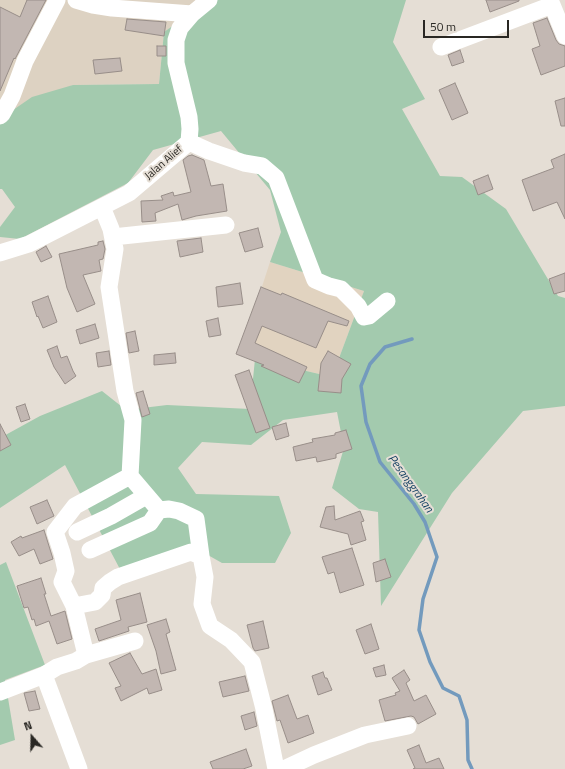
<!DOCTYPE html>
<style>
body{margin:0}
#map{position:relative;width:565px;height:769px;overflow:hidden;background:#e5ded5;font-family:"Titillium Web",sans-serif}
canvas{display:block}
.north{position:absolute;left:12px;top:717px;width:40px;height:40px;-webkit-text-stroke:3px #e5ded5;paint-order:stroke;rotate:340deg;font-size:11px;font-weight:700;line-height:16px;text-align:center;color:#292723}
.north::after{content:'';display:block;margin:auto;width:14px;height:18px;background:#292723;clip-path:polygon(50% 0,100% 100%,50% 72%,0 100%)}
.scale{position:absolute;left:423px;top:20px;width:86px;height:18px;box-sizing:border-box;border:2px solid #292723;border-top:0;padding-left:5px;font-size:12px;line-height:14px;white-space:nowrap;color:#292723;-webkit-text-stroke:3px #e5ded5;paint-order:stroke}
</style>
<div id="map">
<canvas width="565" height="769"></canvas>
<div class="north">N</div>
<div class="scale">50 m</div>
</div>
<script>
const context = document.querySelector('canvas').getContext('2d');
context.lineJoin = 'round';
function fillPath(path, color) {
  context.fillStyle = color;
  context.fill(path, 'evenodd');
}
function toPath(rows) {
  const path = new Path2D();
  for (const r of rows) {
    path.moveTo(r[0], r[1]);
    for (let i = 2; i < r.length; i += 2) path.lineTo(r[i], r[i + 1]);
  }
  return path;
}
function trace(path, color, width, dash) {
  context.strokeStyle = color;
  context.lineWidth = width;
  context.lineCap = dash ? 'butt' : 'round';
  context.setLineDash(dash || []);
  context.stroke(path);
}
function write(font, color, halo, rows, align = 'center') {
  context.font = font + ' "Titillium Web",sans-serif';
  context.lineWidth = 4;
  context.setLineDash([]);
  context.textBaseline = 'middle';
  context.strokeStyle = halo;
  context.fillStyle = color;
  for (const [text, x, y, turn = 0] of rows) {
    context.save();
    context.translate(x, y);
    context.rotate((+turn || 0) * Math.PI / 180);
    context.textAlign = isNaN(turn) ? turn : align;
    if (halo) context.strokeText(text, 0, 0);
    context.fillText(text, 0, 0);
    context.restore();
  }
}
const built = toPath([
 [0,0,195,0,195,10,164,32,159,84,73,85,0,119]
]);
const industrial = toPath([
 [270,262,364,291,332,377,255,359,244,342]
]);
const green = toPath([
 [209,0,406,0,393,42,425,99,402,109,440,176,462,177,506,209,558,296,565,298,565,406,523,411,452,493,381,606,378,512,359,509,332,488,344,448,337,412,283,420,251,445,202,442,178,468,196,494,279,496,291,533,275,563,222,563,192,546,122,573,65,465,0,508,0,438,40,416,102,391,126,410,167,405,250,409,255,359,332,377,364,291,270,262,281,232,270,190,221,131,153,150,128,183,20,239,0,237,0,227,15,207,2,189,0,189,0,119,32,97,73,85,159,84,164,32],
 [6,562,45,665,5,680,15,740,0,745,0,565]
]);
const stream = toPath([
 [412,339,385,347,370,364,361,386,366,422,380,462,414,504,425,522,437,557,423,599,419,630,430,662,443,688,459,696,467,720,468,760,472,769]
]);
const building = toPath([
 [27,0,46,0,15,59,14,58,0,91,0,7,20,17,27,0],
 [486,0,519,0,519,1,490,12,486,0],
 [547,18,556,40,559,44,565,46,565,66,541,75,532,49,540,46,533,23,547,18],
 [127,19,166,22,164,36,125,30,127,19],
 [157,46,166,46,166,56,157,56,157,46],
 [460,50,464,62,452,66,448,55,460,50],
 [120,58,122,71,95,74,93,60,120,58],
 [455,83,468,113,452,120,439,90,455,83],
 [565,98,565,126,561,126,555,101,565,98],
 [565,154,565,219,557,202,533,211,522,180,554,168,551,160,565,154],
 [192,155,204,160,211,186,223,184,227,211,196,216,182,220,178,204,155,213,156,221,142,222,141,201,163,200,161,196,173,192,174,196,191,192,183,160,188,156,192,155],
 [488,175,493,189,478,195,473,181,488,175],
 [258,228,263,247,245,252,239,233,258,228],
 [201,238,203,252,180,257,177,241,201,238],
 [103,241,105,249,103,259,99,260,101,271,83,275,95,304,77,312,67,288,59,254,98,245,98,242,103,241],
 [46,246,52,257,41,262,36,252,46,246],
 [565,273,565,291,554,294,549,279,565,273],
 [240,283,243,304,218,307,216,287,240,283],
 [261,287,281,295,282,293,349,321,347,326,328,321,316,348,262,326,255,343,307,367,299,383,261,366,264,365,236,354,261,287],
 [48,296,57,322,43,328,38,316,37,317,32,302,48,296],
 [218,318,221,335,209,337,206,321,218,318],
 [95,324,99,338,80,344,76,330,95,324],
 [135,331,139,351,129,353,126,333,135,331],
 [57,346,61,358,67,356,73,371,76,376,65,384,54,367,47,350,57,346],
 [109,351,111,365,98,367,96,353,109,351],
 [328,351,351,364,342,379,341,393,318,391,321,363,328,351],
 [175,353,176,363,154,365,154,355,175,353],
 [249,370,270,428,256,433,235,375,249,370],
 [143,391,150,414,142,417,136,393,143,391],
 [25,404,30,419,21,422,16,407,25,404],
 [286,423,289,436,276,440,272,427,286,423],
 [0,424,11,445,0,451,0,424],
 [346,430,352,449,336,454,336,458,317,462,316,457,296,461,293,447,313,442,312,439,335,435,335,433,346,430],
 [47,500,54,516,37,524,30,507,47,500],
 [334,506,335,520,360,511,364,521,361,522,366,540,351,545,348,534,320,527,326,507,334,506],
 [44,530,53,559,40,564,34,549,19,556,11,542,21,536,22,538,44,530],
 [352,548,364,585,340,593,334,572,328,574,322,557,352,548],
 [385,559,391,577,376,582,373,563,385,559],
 [41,578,46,594,44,594,51,616,65,611,72,639,57,644,49,621,36,626,34,619,32,620,28,607,24,608,17,586,41,578],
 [140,593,147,622,128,627,129,631,99,641,95,629,121,620,116,600,140,593],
 [166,619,170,632,166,634,176,670,161,674,156,651,147,625,166,619],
 [263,621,269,648,255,651,253,648,247,625,263,621],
 [371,624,379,649,365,654,356,630,371,624],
 [130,653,142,674,156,669,162,690,149,694,147,688,121,701,115,688,121,686,109,663,130,653],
 [384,665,386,675,376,677,373,668,384,665],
 [404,670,410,680,406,683,414,701,426,695,436,714,418,724,414,717,411,716,385,721,379,700,396,695,395,693,400,691,392,678,404,670],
 [323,672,325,678,327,678,332,690,318,695,312,676,323,672],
 [245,676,249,691,223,697,219,682,245,676],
 [35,691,40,709,29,711,24,693,35,691],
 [288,695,297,719,308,715,314,733,288,743,280,720,277,721,272,701,288,695],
 [254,712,257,726,245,730,241,716,254,712],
 [419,745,426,763,439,758,444,769,413,769,415,768,407,750,419,745],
 [246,749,252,766,243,769,213,769,210,762,246,749]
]);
const minor = toPath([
 [76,0,93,5,112,8,192,14],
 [550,0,565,36],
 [441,47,552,5],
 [0,116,2,114,12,96,25,61,57,0],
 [189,142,209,151,244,163,262,166,276,178,315,280,329,286,341,289,358,306,364,317,369,316,387,301],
 [113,237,226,225],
 [0,253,29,244,129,193,189,142,190,129,189,117,176,63,176,40,180,28,192,14,209,0],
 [130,476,159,510,169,509,179,511,196,519,201,556],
 [77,532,111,516,146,496],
 [90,550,150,523,159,510],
 [74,606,95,602,102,595,103,588,110,582,118,577,191,552,201,556,205,577,202,604,210,626,231,640,252,662,264,709,276,769],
 [86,655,135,641],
 [44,675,79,769],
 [0,692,44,675,57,667,76,661,86,655,74,606,62,582,66,571,62,553,55,532,75,506,130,476,133,420,125,391,109,287,115,249,111,229,102,207],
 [284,769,314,755,365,735,408,726]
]);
const streetNames = [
 ["Jalan Alief",164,163,-41]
];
const waterNames = [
 ["Pesanggrahan",410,484,54]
];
fillPath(built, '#ddd2c2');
fillPath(industrial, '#e1d3c0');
fillPath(green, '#a3caae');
trace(stream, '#739abd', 3.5);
fillPath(building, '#c2b7b2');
trace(building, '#988e89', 1);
trace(minor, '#fff', 17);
write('11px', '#292723', '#e5ded5', streetNames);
write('italic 12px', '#134063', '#e5ded5', waterNames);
</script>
